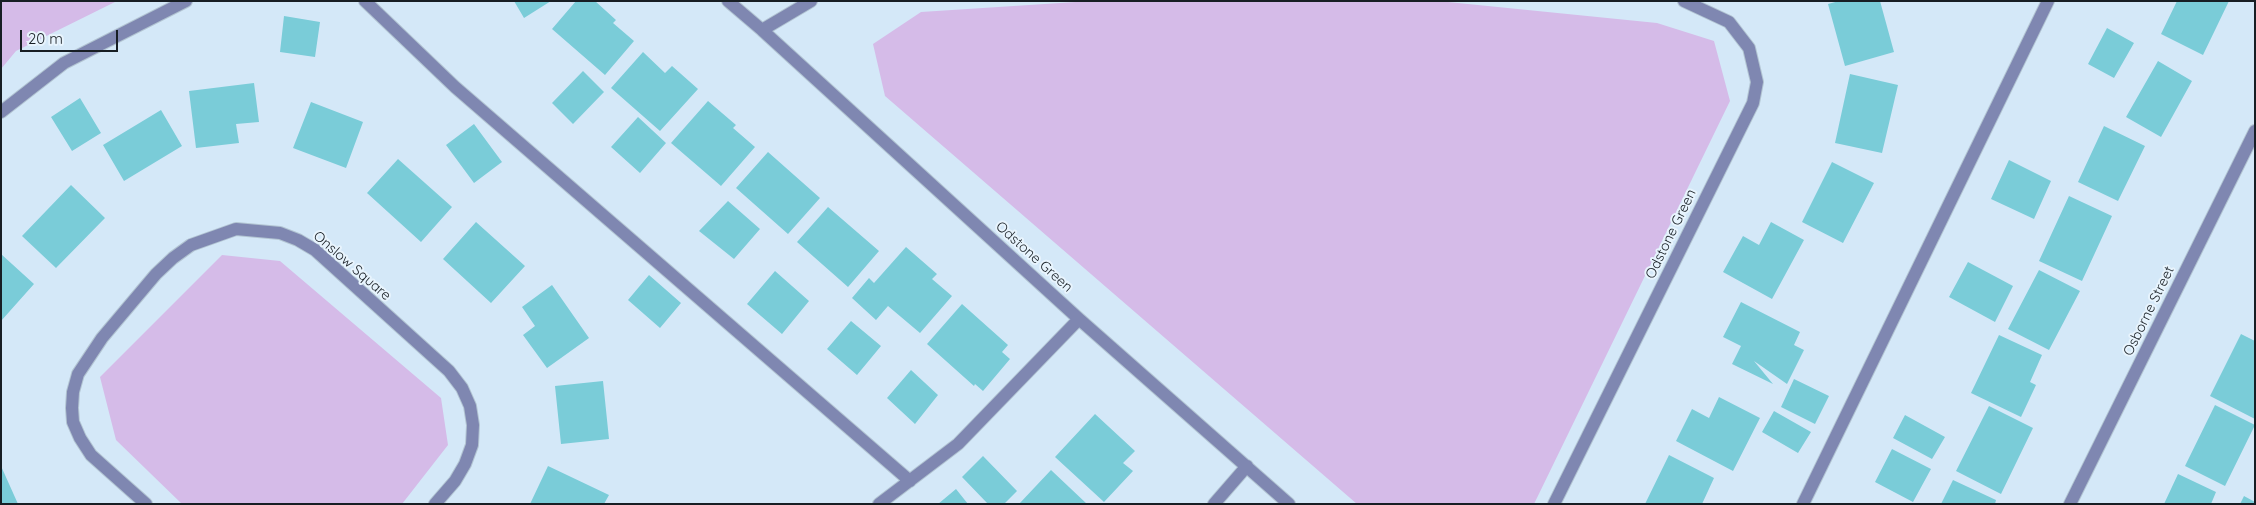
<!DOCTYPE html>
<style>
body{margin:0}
#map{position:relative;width:2256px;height:505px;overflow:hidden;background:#d4e8f8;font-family:Quicksand,sans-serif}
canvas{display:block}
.frame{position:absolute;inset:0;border:2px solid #171e24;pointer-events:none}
.scale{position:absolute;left:20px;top:30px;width:98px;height:22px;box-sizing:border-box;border:2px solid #171e24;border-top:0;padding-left:6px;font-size:15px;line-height:18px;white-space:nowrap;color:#171e24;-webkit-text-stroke:4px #e8f4fd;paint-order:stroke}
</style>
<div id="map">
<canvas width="2256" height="505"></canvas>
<div class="frame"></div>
<div class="scale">20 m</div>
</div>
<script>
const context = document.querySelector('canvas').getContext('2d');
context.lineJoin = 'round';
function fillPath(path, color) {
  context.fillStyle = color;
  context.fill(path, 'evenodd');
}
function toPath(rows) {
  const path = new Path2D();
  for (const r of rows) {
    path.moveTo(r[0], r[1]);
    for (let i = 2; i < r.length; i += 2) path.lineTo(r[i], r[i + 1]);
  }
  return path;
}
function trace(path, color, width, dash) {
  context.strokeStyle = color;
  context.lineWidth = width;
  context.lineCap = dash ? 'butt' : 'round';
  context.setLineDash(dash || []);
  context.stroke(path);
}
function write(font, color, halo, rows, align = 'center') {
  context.font = font + ' Quicksand,sans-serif';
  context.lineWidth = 4;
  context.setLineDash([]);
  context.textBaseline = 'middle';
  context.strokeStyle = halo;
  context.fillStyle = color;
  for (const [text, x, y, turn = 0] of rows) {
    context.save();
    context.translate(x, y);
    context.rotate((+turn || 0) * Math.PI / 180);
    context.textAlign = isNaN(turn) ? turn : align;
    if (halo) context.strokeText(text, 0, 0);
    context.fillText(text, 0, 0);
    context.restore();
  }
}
const green = toPath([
 [1,1,117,1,16,51,1,69],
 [1091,1,1438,1,1657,23,1714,41,1730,101,1534,504,1357,504,885,96,873,44,921,12],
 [222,255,280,261,441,398,448,445,402,504,182,504,116,440,100,377]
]);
const building = toPath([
 [514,1,551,1,524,18],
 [576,1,595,1,616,20,613,23,634,41,605,75,552,29],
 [1839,1,1880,1,1894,52,1845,66,1828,4],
 [2177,1,2229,1,2203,55,2161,34],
 [284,16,320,22,315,57,280,52],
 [2107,28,2134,43,2114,78,2088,64],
 [643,52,665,73,672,66,698,89,660,131,611,88],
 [2158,61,2192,81,2161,137,2126,117],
 [583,71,604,92,573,124,552,103],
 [1850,74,1898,85,1882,153,1835,143],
 [254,83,259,122,236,124,239,143,196,148,189,91],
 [80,98,101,133,72,151,51,117],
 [708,101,736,125,733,128,755,147,721,186,671,143],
 [311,102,363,122,346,168,293,148],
 [161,110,182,146,124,181,103,145],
 [638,117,666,143,640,173,611,147],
 [474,124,502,162,474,183,446,145],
 [2104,126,2145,146,2118,201,2078,182],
 [768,152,820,198,788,234,736,188],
 [398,159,452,207,421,242,367,193],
 [2009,160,2051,181,2034,219,1991,199],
 [1832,162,1874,183,1843,243,1802,222],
 [71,185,105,218,56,268,22,236],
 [2069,196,2112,216,2082,281,2039,261],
 [728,201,760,229,734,259,699,231],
 [828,207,879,251,848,287,797,242],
 [476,222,525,266,491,303,443,259],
 [1771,222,1804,240,1772,299,1723,272,1743,236,1759,245],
 [906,247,937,274,932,279,952,296,920,333,888,306,876,320,852,298,869,278,874,283],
 [1,254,34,284,1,321],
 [1968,262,2013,286,1995,322,1949,297],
 [2039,270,2080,291,2049,350,2008,329],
 [775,271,809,301,782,334,747,304],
 [649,275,681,303,660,328,628,300],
 [552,285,589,338,547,368,523,335,535,326,522,307],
 [1741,302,1800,332,1794,345,1804,350,1787,384,1754,361,1773,384,1732,364,1741,346,1723,337],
 [962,304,1008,345,1002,352,1010,359,983,391,975,384,974,386,927,344],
 [851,321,881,346,857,375,827,349],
 [2241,334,2255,341,2255,419,2210,396],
 [1999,335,2042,355,2030,382,2036,385,2021,417,1971,393],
 [911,370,938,395,915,424,887,398],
 [1794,379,1829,396,1815,424,1781,407],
 [603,381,609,439,561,444,555,386],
 [1719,397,1760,418,1733,471,1676,441,1692,409,1709,418],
 [2215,405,2255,425,2225,486,2185,466],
 [1989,406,2033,428,2001,494,1956,471],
 [1774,411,1811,432,1798,453,1762,432],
 [1095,414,1135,451,1123,463,1133,471,1104,502,1055,457],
 [1905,415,1945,437,1932,459,1893,438],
 [1892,449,1931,469,1913,502,1875,482],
 [1669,455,1714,478,1702,504,1645,504],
 [983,456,1017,491,1004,504,988,504,962,477],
 [1,466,18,504,1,504],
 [548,466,609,495,604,504,530,504],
 [1051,470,1087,504,1019,504],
 [2178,474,2216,492,2211,504,2164,504],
 [1953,480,1996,500,1995,504,1941,504],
 [956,489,968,504,938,504],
 [2244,496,2255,502,2255,504,2240,504]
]);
const minor = toPath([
 [365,1,455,87,910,481],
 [728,1,762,30,1079,319,1289,504],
 [762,30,811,1],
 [1,112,64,63,186,1],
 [146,504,91,455,80,438,73,422,72,408,73,392,78,374,102,338,156,274,173,258,191,245,236,229,280,233,298,240,315,250,449,371,462,388,470,406,473,425,472,445,465,464,455,481,435,504],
 [879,504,958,444,1079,319],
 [1214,504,1247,466],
 [1554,504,1753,103,1757,82,1749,48,1729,22,1684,1],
 [1803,504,2048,1],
 [2070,504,2255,131]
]);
const streetNames = [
 ["Odstone Green",1671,234,-64],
 ["Odstone Green",1034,257,42],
 ["Onslow Square",352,266,41],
 ["Osborne Street",2149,311,-64]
];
fillPath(green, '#d5bbe8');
fillPath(building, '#7accd8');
trace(minor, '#b2c4d2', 14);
trace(minor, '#7f87b1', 12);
write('14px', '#171e24', '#e8f4fd', streetNames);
</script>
